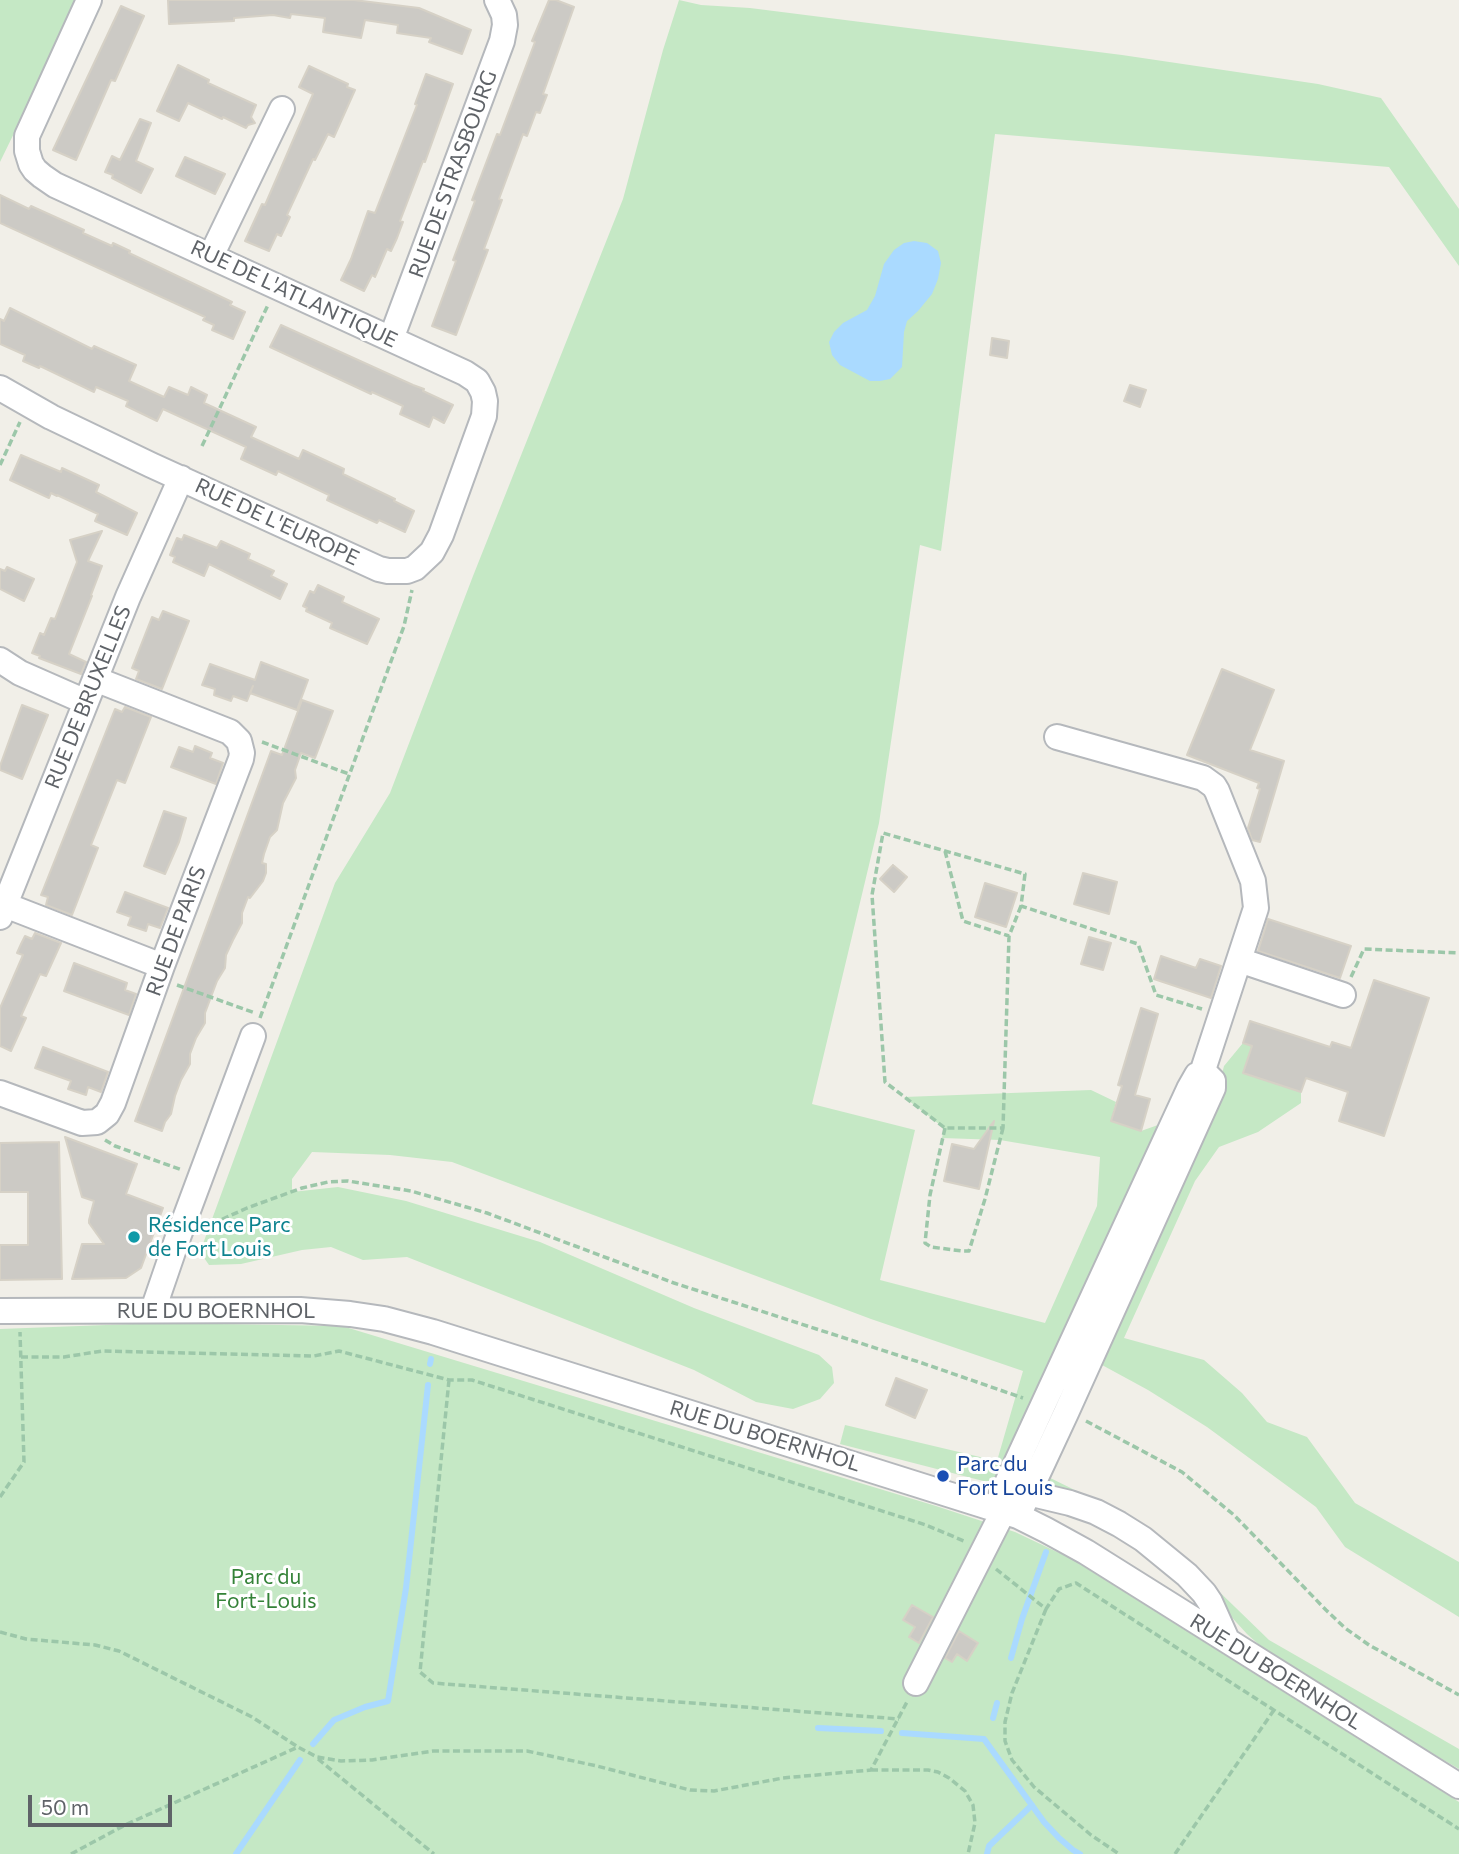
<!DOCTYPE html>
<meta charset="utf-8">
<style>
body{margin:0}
#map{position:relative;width:1459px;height:1854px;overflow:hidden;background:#f1efe8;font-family:Commissioner,sans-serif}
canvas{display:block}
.scale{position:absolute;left:28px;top:1795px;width:144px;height:32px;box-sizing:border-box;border:4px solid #5f6368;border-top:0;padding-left:9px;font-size:21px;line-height:24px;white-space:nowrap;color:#5f6368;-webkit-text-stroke:5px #fff;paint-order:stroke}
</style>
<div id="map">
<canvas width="1459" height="1854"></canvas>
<div class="scale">50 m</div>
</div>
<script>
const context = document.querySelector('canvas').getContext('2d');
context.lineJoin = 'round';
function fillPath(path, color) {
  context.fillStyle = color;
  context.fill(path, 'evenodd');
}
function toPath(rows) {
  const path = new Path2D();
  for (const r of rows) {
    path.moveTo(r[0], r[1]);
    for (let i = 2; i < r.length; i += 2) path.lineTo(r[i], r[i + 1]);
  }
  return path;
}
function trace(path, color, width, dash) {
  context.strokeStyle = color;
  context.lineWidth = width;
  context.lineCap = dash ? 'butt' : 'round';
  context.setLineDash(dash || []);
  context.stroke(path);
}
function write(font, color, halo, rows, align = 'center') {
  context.font = font + ' Commissioner,sans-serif';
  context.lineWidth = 6;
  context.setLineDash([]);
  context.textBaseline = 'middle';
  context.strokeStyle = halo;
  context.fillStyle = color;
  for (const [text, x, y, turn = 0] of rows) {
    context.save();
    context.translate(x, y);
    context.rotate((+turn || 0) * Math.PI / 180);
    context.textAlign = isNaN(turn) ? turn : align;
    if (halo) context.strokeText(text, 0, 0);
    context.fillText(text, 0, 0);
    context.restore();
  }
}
const green = toPath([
 [0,0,79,0,0,162],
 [679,0,701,5,750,8,1122,55,1318,84,1381,98,1459,209,1459,266,1389,167,995,134,941,551,920,545,879,823,812,1104,915,1130,880,1280,1045,1323,1097,1206,1100,1157,1000,1140,942,1138,944,1128,904,1097,1091,1090,1116,1102,1111,1121,1141,1131,1189,1114,1217,1093,1224,1066,1243,1043,1252,1046,1244,1073,1301,1092,1301,1103,1258,1132,1219,1147,1195,1181,1124,1338,1204,1360,1242,1393,1267,1422,1307,1437,1355,1503,1459,1562,1459,1617,1345,1547,1316,1507,1207,1427,1148,1390,1091,1359,1038,1472,1144,1524,1169,1543,1269,1640,1459,1749,1459,1769,1284,1667,1247,1634,1215,1599,1111,1514,840,1444,845,1425,997,1461,1023,1371,871,1319,452,1162,390,1155,312,1152,292,1179,292,1192,338,1187,406,1201,540,1242,694,1308,819,1355,832,1367,834,1383,820,1399,793,1409,756,1402,694,1370,407,1257,363,1260,331,1247,302,1250,241,1264,209,1265,200,1252,335,883,390,793,473,576,623,199,663,50],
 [159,1323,342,1326,936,1506,1015,1532,1072,1559,1459,1802,1459,1854,0,1854,0,1329]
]);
const water = toPath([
 [914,241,927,243,938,251,941,263,938,279,932,294,918,311,907,321,904,332,902,367,890,379,880,381,870,381,840,365,832,355,829,342,834,332,843,323,867,310,875,296,884,264,894,250,904,243]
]);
const stream = toPath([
 [430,1364,431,1359],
 [1011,1658,1022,1619,1046,1552],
 [993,1718,997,1703],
 [818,1728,881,1731],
 [902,1733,984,1739,1044,1822,1059,1838,1073,1850,1080,1854],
 [313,1744,334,1720,365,1707,388,1701,406,1588,428,1385],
 [236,1854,300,1760],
 [987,1854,989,1846,1032,1805]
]);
const building = toPath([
 [168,0,354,0,419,8,471,30,462,54,429,42,431,38,397,33,398,25,365,20,361,38,323,32,325,18,291,14,290,18,273,15,234,18,234,21,169,24,168,0],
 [549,0,556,0,574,7,543,94,547,95,540,113,536,112,527,136,523,134,499,199,502,200,484,249,488,250,456,335,432,326,456,261,453,260,475,201,472,200,497,134,500,135,535,42,532,41,549,0],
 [121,6,144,16,115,81,111,80,76,160,53,150,121,6],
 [178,65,209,80,208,83,256,105,251,117,255,123,248,125,246,128,223,117,222,119,188,103,179,121,157,111,178,65],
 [309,66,348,84,347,87,355,90,334,137,328,134,315,160,313,159,287,215,290,217,281,236,277,234,269,251,245,241,262,204,265,205,313,94,299,87,309,66],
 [426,74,453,84,425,162,423,161,400,221,403,222,397,238,391,251,387,249,375,277,372,275,364,291,341,280,351,259,368,211,375,213,417,105,415,104,426,74],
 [140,119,151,123,136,161,153,169,141,193,112,178,113,175,105,172,112,156,120,160,140,119],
 [185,157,225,174,215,194,176,176,185,157],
 [0,195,29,209,31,206,84,230,83,233,112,246,113,243,130,251,129,253,232,302,230,305,245,312,233,339,212,330,214,325,203,320,205,317,0,223,0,195],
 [10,308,92,349,94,346,136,365,129,381,164,397,169,387,188,395,191,387,207,395,204,403,256,427,251,437,299,459,303,450,344,469,343,474,395,499,394,501,414,511,405,532,379,520,377,523,327,500,329,495,278,471,276,475,241,459,246,447,163,409,157,421,126,406,128,401,96,387,94,392,40,366,39,368,23,361,25,355,0,344,0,319,4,321,10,308],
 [281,325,413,385,424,389,423,391,453,405,444,423,433,417,429,427,400,414,403,406,372,392,371,394,270,347,281,325],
 [992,338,1009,341,1007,358,990,355,992,338],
 [1130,385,1146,390,1140,407,1124,401,1130,385],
 [21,455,61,472,62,468,99,485,96,492,137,513,127,535,95,521,98,514,57,495,57,496,51,493,49,498,10,480,21,455],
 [102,531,88,561,102,566,91,595,92,596,69,654,86,662,81,674,39,658,40,656,32,653,40,633,44,635,51,618,55,619,77,562,70,540,102,531],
 [184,535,217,548,221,541,250,554,248,559,274,571,271,576,287,584,280,599,209,564,204,576,173,562,175,557,170,555,177,538,182,540,184,535],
 [7,567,34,579,24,601,0,589,0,569,5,571,7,567],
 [318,585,344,597,342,602,379,619,367,644,330,628,332,623,306,611,307,608,303,606,310,591,314,593,318,585],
 [163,611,189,621,162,689,136,679,139,671,132,668,152,617,159,620,163,611],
 [261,662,308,680,297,710,250,693,253,686,247,701,233,696,231,701,214,695,215,689,202,685,210,664,255,680,261,662],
 [1222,669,1274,690,1250,750,1284,761,1260,842,1252,840,1248,828,1260,789,1257,788,1259,783,1187,755,1222,669],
 [302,700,333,711,315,758,301,753,295,770,296,778,283,803,277,830,270,837,264,854,262,863,266,864,266,873,263,881,250,898,248,897,242,913,242,923,233,940,226,955,225,968,217,981,205,1013,205,1023,196,1038,190,1054,190,1064,181,1080,175,1096,171,1114,165,1122,162,1131,135,1121,271,751,282,755,302,700],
 [22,705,48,715,22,779,0,770,0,766,22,705],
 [125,707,151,717,125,783,117,780,91,845,98,848,72,915,46,905,48,897,41,895,115,709,122,712,125,707],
 [195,746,212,753,210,758,223,763,216,784,171,767,179,747,193,752,195,746],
 [164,811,186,818,179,842,165,874,144,866,164,811],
 [893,865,907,877,894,892,880,879,893,865],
 [1083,873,1117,882,1109,914,1074,904,1083,873],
 [985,883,1017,893,1006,927,975,917,985,883],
 [125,892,168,908,160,928,148,924,146,931,128,925,131,917,117,912,125,892],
 [1268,919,1351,946,1340,978,1258,951,1268,919],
 [35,933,61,943,46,976,40,974,31,994,21,1016,26,1018,11,1051,0,1046,0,1008,23,955,17,953,21,944,25,936,32,939,35,933],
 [1089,937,1111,943,1103,970,1081,964,1089,937],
 [1161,956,1196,968,1200,959,1221,966,1211,998,1154,979,1161,956],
 [74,963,127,983,125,990,136,994,129,1015,64,991,74,963],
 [1374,980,1429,998,1384,1136,1339,1121,1348,1092,1306,1078,1301,1092,1243,1073,1252,1046,1243,1043,1250,1021,1330,1047,1332,1042,1351,1048,1374,980],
 [1141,1008,1158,1014,1135,1095,1150,1099,1141,1131,1111,1121,1122,1086,1118,1085,1141,1008],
 [43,1047,108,1072,101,1092,88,1087,86,1095,68,1089,71,1081,35,1068,43,1047],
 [994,1121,979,1189,944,1181,952,1144,974,1149,994,1121],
 [65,1137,137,1164,126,1194,163,1208,141,1268,126,1278,72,1279,82,1244,104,1244,89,1223,89,1220,94,1201,82,1197,65,1137],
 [59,1142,62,1279,0,1280,0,1245,28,1245,28,1192,0,1192,0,1143,59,1142],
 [896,1378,927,1390,915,1418,886,1405,896,1378],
 [912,1605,933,1617,919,1643,909,1637,915,1627,903,1620,912,1605],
 [959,1631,978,1643,967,1661,957,1654,952,1662,945,1658,959,1631]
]);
const path = toPath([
 [202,446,268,305],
 [0,465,20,422],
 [262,742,349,774],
 [945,851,963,921,1009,936],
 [1021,906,1009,936,1003,1128,945,1128,885,1082,872,895,883,833,1025,874,1021,906,1138,944,1156,995,1202,1009],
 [1351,977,1364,949,1459,953],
 [177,985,255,1013],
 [260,1018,404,626,412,590],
 [945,1128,930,1195,925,1243,931,1247,962,1251,969,1251,985,1199,1003,1128],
 [105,1140,115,1146,182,1170],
 [203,1228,247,1208,302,1188,328,1182,348,1181,411,1191,487,1213,674,1283,922,1363,1023,1398],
 [21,1357,64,1357,102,1351,314,1356,339,1351,449,1380,472,1380,926,1525,964,1541],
 [449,1380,420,1672,433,1683,899,1719],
 [1086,1421,1182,1472,1234,1515,1326,1610,1345,1628,1369,1645,1459,1695],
 [0,1497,24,1462,20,1332],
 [996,1569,1046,1609,1059,1589,1076,1583,1459,1829],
 [1046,1609,1012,1693,1005,1722,1005,1741,1012,1760,1034,1787,1091,1835,1119,1854],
 [0,1632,26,1639,95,1645,119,1651,252,1717,298,1747],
 [318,1759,434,1854],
 [871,1770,928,1770,938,1772,949,1778,965,1791,973,1805,975,1823,968,1854],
 [71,1854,125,1825,298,1747,317,1757,341,1761,372,1760,433,1751,527,1751,597,1766,690,1790,714,1791,783,1778,871,1770,908,1700],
 [1175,1854,1274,1710]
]);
const minor = toPath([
 [211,256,282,109],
 [391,339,502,41,505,25,504,15,497,0],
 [0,388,51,417,151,465,379,569,388,571,407,571,415,568,432,552,441,535,484,416,485,401,483,392,477,381,465,373,55,185,42,176,35,170,31,164,27,151,27,136,89,0],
 [0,660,20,673,86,702],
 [1057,737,1203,778,1214,786,1217,791,1253,881,1256,908,1202,1073],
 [0,903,162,966],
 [0,917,128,597,181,478],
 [1239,960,1343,995],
 [0,1093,82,1123,97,1122,107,1114,113,1103,162,966,241,759,242,753,239,741,230,732,95,679],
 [153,1310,177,1240,253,1036],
 [0,1311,300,1310,350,1314,384,1319,433,1332,995,1509,1018,1516,1046,1530,1086,1552,1459,1786],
 [1028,1493,1070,1503,1096,1512,1119,1524,1143,1539,1187,1575,1204,1593,1210,1602,1227,1640],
 [995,1509,1189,1089,1197,1075,1206,1074,1213,1081,1213,1088,1066,1413,1018,1516],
 [916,1683,1003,1512]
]);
const markers = [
 [134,1237,7,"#0f9aa8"],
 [943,1476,7,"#1a4fb4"]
];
const streetNames = [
 ["RUE DE STRASBOURG",453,174,-70],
 ["RUE DE L'ATLANTIQUE",294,294,25],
 ["RUE DE L'EUROPE",277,522,25],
 ["RUE DE BRUXELLES",88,697,-68],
 ["RUE DE PARIS",176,931,-70],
 ["RUE DU BOERNHOL",216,1311],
 ["RUE DU BOERNHOL",765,1436,17],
 ["RUE DU BOERNHOL",1276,1672,32]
];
const cultureNames = [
 ["Résidence Parc",148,1225],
 ["de Fort Louis",148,1249]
];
const transitNames = [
 ["Parc du",957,1464],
 ["Fort Louis",957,1488]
];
const parkNames = [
 ["Parc du",266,1577],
 ["Fort-Louis",266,1601]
];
fillPath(green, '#c5e8c5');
fillPath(water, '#aadaff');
trace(stream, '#aadaff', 6);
fillPath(building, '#cccac5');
trace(building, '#d6d1c6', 2);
trace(minor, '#b5b8bc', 28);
trace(path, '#9cc7a9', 3.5, [7, 3.5]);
trace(minor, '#fff', 24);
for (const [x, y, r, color] of markers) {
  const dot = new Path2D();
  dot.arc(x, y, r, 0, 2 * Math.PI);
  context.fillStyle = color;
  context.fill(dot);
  trace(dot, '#fff', 2.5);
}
write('21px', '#5f6368', '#fff', streetNames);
write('21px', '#0d838f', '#fff', cultureNames, 'left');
write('21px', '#164399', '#fff', transitNames, 'left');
write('21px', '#348238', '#fff', parkNames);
</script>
